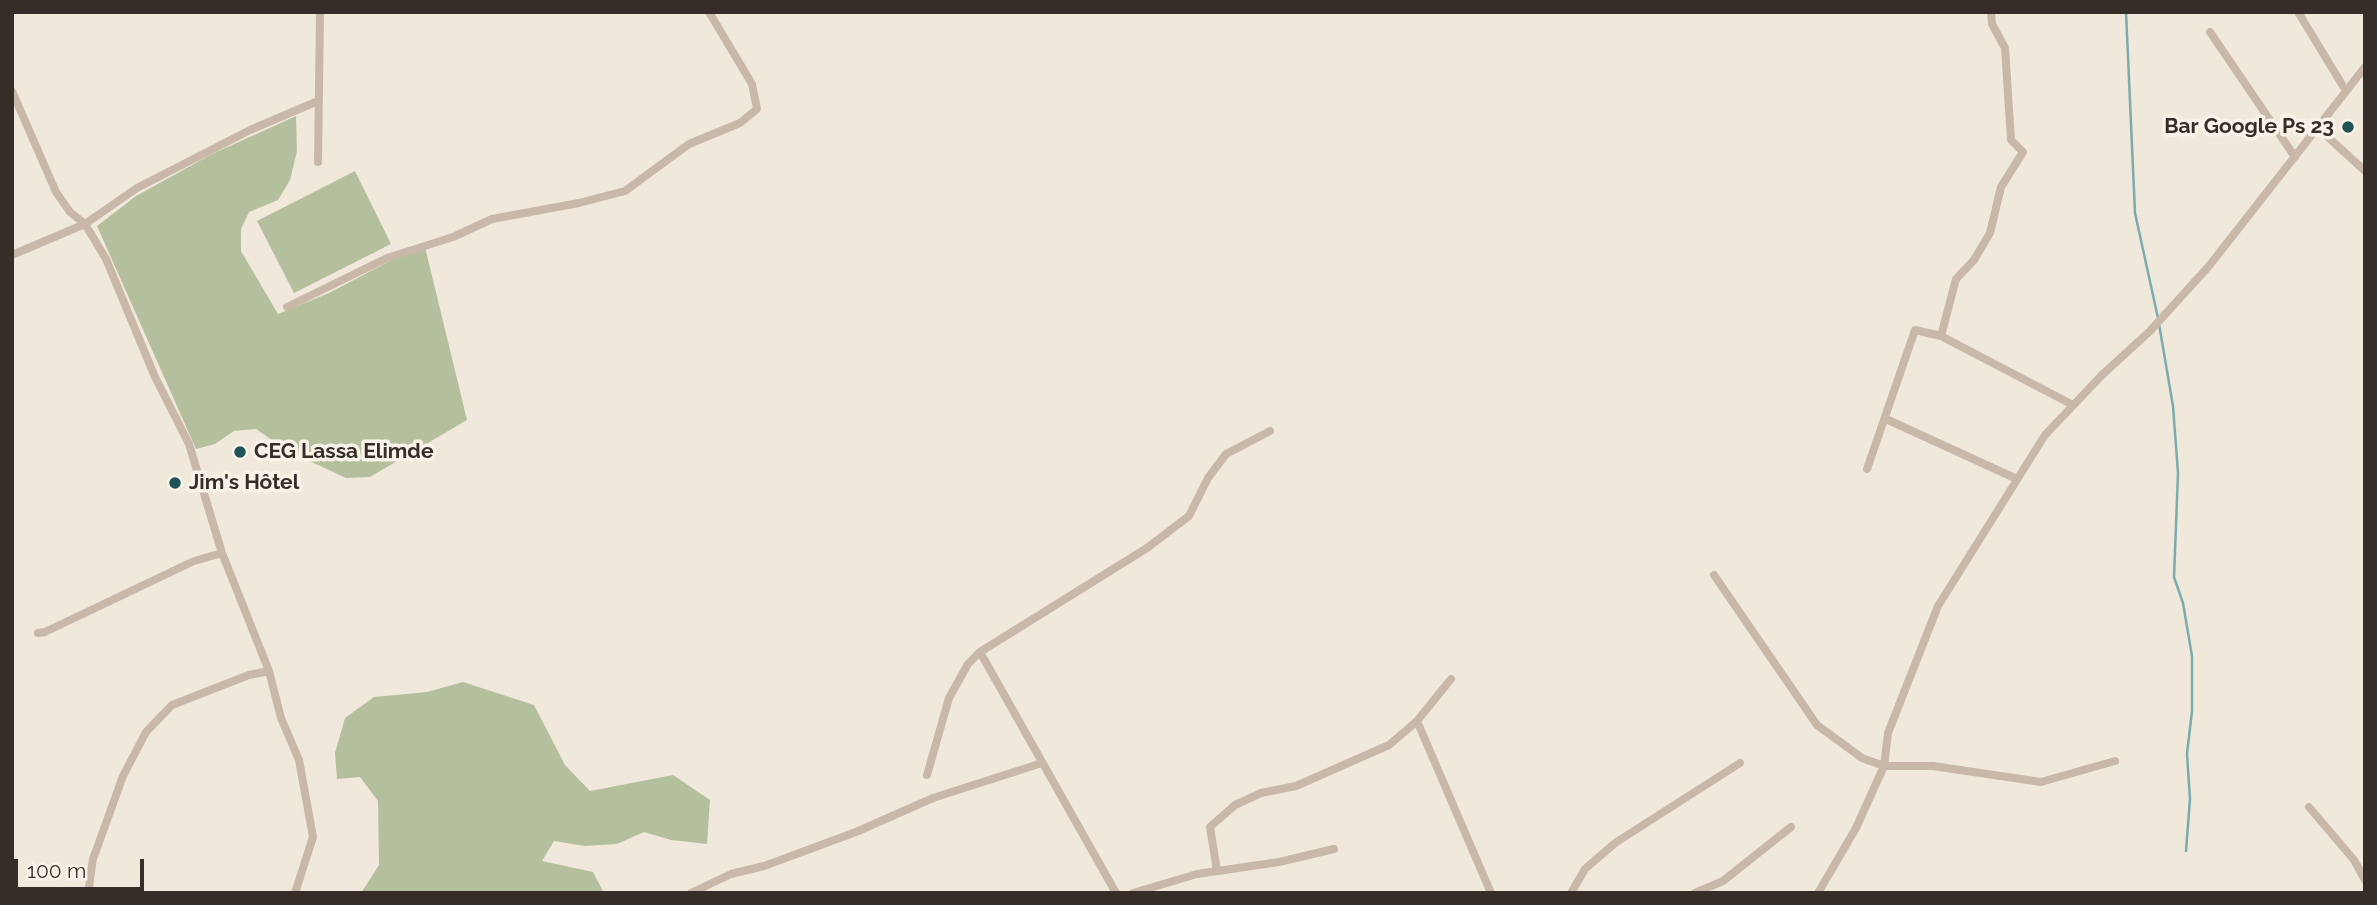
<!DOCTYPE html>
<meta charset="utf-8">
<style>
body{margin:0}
#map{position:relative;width:2377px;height:905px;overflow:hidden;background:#f1e8dc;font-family:Raleway,sans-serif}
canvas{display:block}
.frame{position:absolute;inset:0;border:14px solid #362d28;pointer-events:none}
.scale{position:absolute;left:14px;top:859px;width:130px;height:32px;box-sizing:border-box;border:4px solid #362d28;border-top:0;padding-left:9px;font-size:21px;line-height:24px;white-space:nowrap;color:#362d28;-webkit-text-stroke:5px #f9f2e9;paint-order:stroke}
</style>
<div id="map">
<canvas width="2377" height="905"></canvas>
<div class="frame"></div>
<div class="scale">100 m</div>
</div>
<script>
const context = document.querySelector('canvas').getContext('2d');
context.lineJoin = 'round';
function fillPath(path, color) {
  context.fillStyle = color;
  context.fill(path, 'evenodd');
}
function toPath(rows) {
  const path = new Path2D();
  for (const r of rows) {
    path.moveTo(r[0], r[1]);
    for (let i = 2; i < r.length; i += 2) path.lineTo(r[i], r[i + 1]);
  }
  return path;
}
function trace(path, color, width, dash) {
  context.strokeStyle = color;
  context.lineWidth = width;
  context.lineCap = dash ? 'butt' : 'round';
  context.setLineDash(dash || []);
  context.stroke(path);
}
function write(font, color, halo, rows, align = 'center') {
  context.font = font + ' Raleway,sans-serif';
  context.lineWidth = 7;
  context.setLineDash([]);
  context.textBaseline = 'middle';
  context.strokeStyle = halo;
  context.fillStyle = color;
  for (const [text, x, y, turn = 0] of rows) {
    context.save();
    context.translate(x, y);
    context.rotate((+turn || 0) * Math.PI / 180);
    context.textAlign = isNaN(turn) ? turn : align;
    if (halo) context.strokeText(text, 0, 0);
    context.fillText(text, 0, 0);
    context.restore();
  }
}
const green = toPath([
 [296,116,297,151,290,180,278,200,249,212,241,229,241,251,278,314,329,293,424,243,467,420,370,477,346,478,288,451,256,429,234,431,215,444,196,449,97,226,136,196,212,154],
 [355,171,391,244,294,293,257,221],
 [463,682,534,705,565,765,590,791,673,775,710,800,707,844,671,840,644,832,617,844,585,846,554,841,542,861,593,872,604,893,361,893,379,865,378,801,360,777,337,779,335,753,345,718,374,697,427,692]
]);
const stream = toPath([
 [2126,12,2135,213,2158,318],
 [2159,324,2173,406,2178,473,2174,577,2183,603,2192,656,2192,711,2187,754,2190,799,2186,851]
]);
const street = toPath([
 [2298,12,2346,91],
 [2210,32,2295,157],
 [12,91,56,192,70,212,85,224,106,259,155,377,189,444,222,553,269,671,281,718,299,760,313,837,295,893],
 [2318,128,2365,171],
 [318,162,320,12],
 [12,255,85,224,137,188,250,130,318,101],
 [287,307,387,258,453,237,492,219,579,203,625,191,689,144,740,123,757,109,752,84,709,12],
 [1941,336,1956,279,1974,260,1990,233,2001,187,2023,152,2011,140,2005,48,1992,24,1991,12],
 [1886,419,2017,479],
 [1867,469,1915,330,1941,336,2073,405],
 [1714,575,1817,725,1862,758,1884,766,1933,766,2041,782,2115,761],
 [38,633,45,632,194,561,222,553],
 [980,652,1116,893],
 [1417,721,1491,893],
 [927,775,949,698,968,664,980,652,1147,548,1189,516,1208,478,1226,454,1270,431],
 [2309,807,2354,860,2365,880],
 [1217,871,1210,827,1235,805,1261,793,1296,786,1389,745,1417,721,1451,679],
 [88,893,93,859,123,776,146,732,172,705,249,675,269,671],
 [691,893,731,874,764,866,856,832,933,798,1042,763],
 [1133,893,1197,874,1279,862,1334,849],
 [1571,893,1585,869,1615,843,1740,763],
 [1695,893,1723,881,1791,827],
 [1818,893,1856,828,1884,766,1888,733,1938,606,2045,435,2102,375,2150,331,2209,266,2365,67]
]);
const markers = [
 [2348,127,7,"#1f5357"],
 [240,452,7,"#1f5357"],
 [175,483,7,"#1f5357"]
];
const poiNames = [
 ["Bar Google Ps 23",2334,127,"right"],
 ["CEG Lassa Elimde",254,452],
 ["Jim's Hôtel",189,483]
];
fillPath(green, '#b4c09d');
trace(stream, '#7cabae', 2.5);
trace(street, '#c9b8a8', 8);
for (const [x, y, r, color] of markers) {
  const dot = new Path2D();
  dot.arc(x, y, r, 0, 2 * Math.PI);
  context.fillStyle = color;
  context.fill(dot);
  trace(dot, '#f9f2e9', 2.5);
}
write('bold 21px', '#362d28', '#f9f2e9', poiNames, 'left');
</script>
